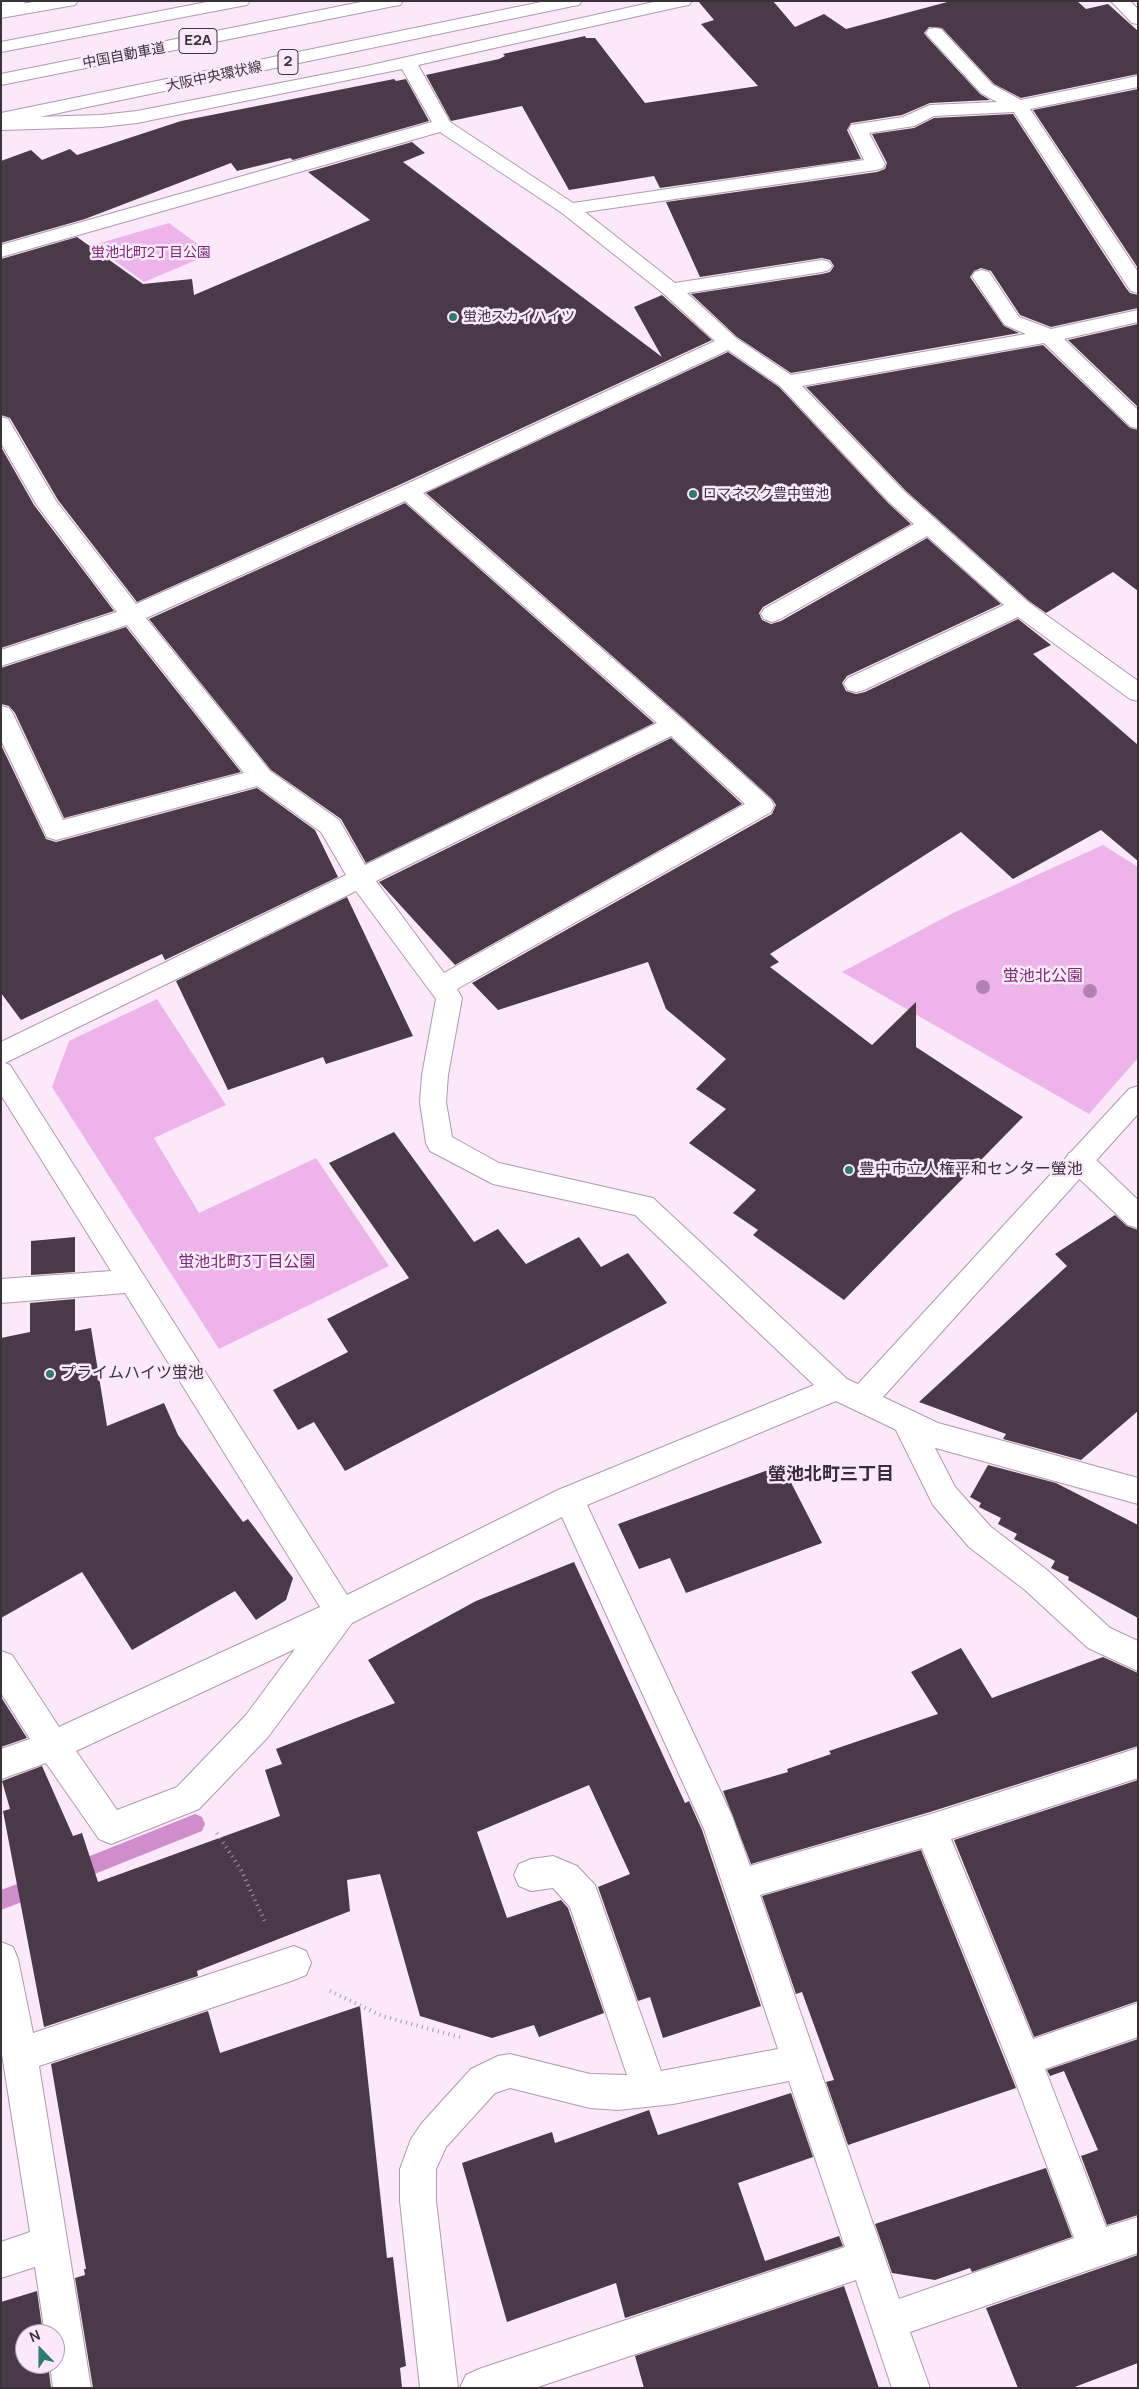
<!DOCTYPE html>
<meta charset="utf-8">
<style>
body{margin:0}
#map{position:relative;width:1139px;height:2389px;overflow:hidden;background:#fbe8fa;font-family:Manrope,sans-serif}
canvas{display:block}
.frame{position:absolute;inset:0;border:2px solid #393239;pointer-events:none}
.north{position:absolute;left:15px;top:2324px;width:50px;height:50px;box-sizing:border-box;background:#fbe8fa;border:1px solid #ad9fad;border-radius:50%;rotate:338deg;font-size:14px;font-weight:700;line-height:20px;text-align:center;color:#393239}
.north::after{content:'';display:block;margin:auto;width:18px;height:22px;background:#327972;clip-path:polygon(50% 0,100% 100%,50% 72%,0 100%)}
</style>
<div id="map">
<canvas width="1139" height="2389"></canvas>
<div class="frame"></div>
<div class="north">N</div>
</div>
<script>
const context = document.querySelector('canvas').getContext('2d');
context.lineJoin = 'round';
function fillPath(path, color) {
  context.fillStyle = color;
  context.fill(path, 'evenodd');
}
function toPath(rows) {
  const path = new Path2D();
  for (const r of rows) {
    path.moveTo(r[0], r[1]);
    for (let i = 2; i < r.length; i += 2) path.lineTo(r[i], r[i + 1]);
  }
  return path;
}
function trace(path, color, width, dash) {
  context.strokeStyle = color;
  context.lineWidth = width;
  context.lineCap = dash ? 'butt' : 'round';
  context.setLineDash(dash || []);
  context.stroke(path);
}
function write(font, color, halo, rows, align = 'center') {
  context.font = font + ' Manrope,"Noto Sans JP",sans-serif';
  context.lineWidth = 5;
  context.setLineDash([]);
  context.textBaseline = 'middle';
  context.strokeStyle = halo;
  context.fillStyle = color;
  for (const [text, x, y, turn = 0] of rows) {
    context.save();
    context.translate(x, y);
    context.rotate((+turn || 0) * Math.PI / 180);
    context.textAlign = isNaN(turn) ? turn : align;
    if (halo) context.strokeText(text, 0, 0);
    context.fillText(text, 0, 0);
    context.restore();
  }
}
const green = toPath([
 [169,223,211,254,144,282,93,245],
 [1103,845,1138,867,1138,1058,1089,1114,842,972,953,913],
 [157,999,226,1105,154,1138,199,1213,316,1158,389,1266,219,1349,52,1087,69,1041]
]);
const stream = toPath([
 [195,1814,202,1817,205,1824,202,1831,72,1883,65,1880,61,1873,65,1866,195,1814],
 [41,1875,48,1878,52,1885,48,1892,1,1910,1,1890,41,1875]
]);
const building = toPath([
 [698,1,773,1,795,27,824,14,846,29,951,1,1077,1,1086,9,1108,4,1138,31,1138,74,1021,98,994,84,942,28,929,27,924,33,928,38,980,94,990,100,930,103,902,115,851,123,847,130,861,159,660,188,654,176,569,190,522,106,451,121,426,75,499,59,505,56,503,54,585,36,586,38,595,38,645,103,758,86,701,24,714,20],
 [394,79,396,81,406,79,429,121,293,160,290,158,237,171,231,163,85,219,1,243,1,161,31,150,42,160,70,149,77,155,181,121],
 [1138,89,1138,268,1033,110],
 [1013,114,1126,288,1130,293,1138,295,1138,308,1051,327,1020,315,991,271,981,268,974,271,970,277,1004,326,1019,333,791,373,737,337,691,294,822,274,830,272,834,266,830,260,822,258,700,277,666,202,877,172,885,169,887,163,872,134,914,128,934,118],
 [412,142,425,153,403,162,662,357,634,307,662,295,712,340,399,485,137,602,58,500,10,418,1,415,1,259,77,237,143,284,192,279,194,295,370,220,308,172],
 [1138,324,1138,407,1068,340],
 [1043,345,1130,428,1138,430,1138,591,1113,572,1046,613,1029,601,906,491,806,387],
 [728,352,779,387,888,503,911,524,763,607,759,613,762,620,771,624,781,621,927,538,1001,604,847,676,842,683,846,691,856,694,865,692,1018,619,1051,645,1033,654,1138,745,1138,861,1101,830,1013,879,961,832,770,954,779,962,770,967,872,1045,916,1002,916,1047,1023,1117,844,1300,753,1235,758,1230,733,1213,756,1190,689,1143,726,1109,696,1089,726,1059,666,1009,648,962,498,1010,472,983,772,814,776,805,772,799,683,718,426,493],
 [1,447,34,505,114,611,1,648],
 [405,503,654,723,366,863,341,819,271,770,149,619],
 [126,627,241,772,64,818,15,713,9,706,1,704,1,668],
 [671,738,742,804,455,965,379,882],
 [1,745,46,839,56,842,257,788,315,830,338,877,165,960,162,954,21,1020,1,993],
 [347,897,413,1036,326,1064,323,1057,228,1090,176,981],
 [394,1132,474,1242,498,1229,526,1264,579,1237,601,1267,628,1253,667,1303,345,1471,314,1422,298,1430,273,1390,348,1352,327,1319,409,1278,329,1163],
 [1115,1215,1127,1226,1138,1230,1138,1411,1081,1460,1003,1439,1006,1434,919,1402,1067,1266,1055,1254],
 [75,1237,75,1272,31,1275,31,1241],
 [75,1299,75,1331,91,1328,107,1426,164,1403,178,1435,243,1522,248,1519,293,1578,286,1600,256,1620,235,1591,132,1650,82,1572,1,1618,1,1338,30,1332,30,1303],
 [782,1465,822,1543,686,1593,670,1558,639,1569,618,1524],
 [988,1465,1056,1483,1138,1525,1138,1618,1068,1580,1069,1577,1051,1568,1055,1561,1014,1539,1017,1534,998,1524,1001,1518,979,1507,981,1503,970,1497],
 [574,1562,685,1803,689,1801,702,1830,761,2006,663,2038,650,1997,638,2001,598,1887,630,1874,589,1785,477,1832,507,1918,561,1900,568,1908,604,2013,539,2037,534,2025,492,2038,420,2016,380,1874,347,1880,350,1911,197,1971,198,1976,44,2027,3,1811,10,1809,2,1781,42,1766,73,1836,82,1833,98,1882,280,1816,265,1770,282,1764,276,1749,395,1703,368,1660,476,1601],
 [961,1648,992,1698,1103,1657,1138,1673,1138,1746,930,1812,751,1864,723,1791,788,1772,787,1769,831,1754,829,1751,938,1714,911,1672],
 [1,1697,27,1738,1,1747],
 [1138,1780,1138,2001,1034,2037,954,1840],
 [921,1850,1016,2088,848,2145,826,2082,834,2080,802,1992,796,1994,762,1896],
 [360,2006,387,2258,393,2257,406,2366,400,2368,402,2388,93,2388,75,2278,85,2275,84,2269,86,2269,51,2064,208,2011,220,2053],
 [1138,2039,1138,2215,1107,2225,1081,2156,1098,2150,1064,2071,1050,2076,1047,2070],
 [791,2093,813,2157,738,2183,765,2261,839,2236,843,2246,625,2318,616,2283,507,2322,462,2163,552,2132,555,2143,649,2110,658,2135],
 [1046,2168,1072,2237,972,2272,970,2268,935,2280,892,2273,875,2224],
 [1138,2255,1138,2363,1072,2388,1018,2388,986,2308],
 [844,2286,879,2388,644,2388,635,2356],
 [37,2291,43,2334,25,2334,25,2364,48,2364,51,2388,1,2388,1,2302]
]);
const path = toPath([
 [217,1833,241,1870,265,1922],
 [330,1991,382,2016,463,2038]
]);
const lane = toPath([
 [1079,1150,1089,1153,1138,1200,1138,1228,1128,1225,1069,1169,1065,1161,1069,1153,1079,1150],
 [907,1409,917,1413,955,1487,991,1527,1047,1570,1110,1628,1138,1641,1138,1671,1088,1648,1025,1590,969,1547,933,1505,892,1422,897,1413,907,1409]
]);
const street = toPath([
 [1,1,26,1,23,5,1,13,1,1],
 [658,1,692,1,689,5,683,6,418,65,450,122,573,203,864,160,849,129,851,125,903,117,930,105,997,102,981,93,929,37,926,33,929,29,935,28,941,29,993,85,1021,100,1138,76,1138,87,1030,109,1138,272,1138,293,1131,291,1128,287,1014,112,934,116,914,126,869,133,885,164,883,168,876,170,585,212,675,283,822,260,829,262,832,266,829,270,822,272,687,293,736,338,791,375,1026,334,1005,325,1002,321,972,276,975,272,982,270,989,272,1019,317,1051,329,1138,310,1138,322,1064,339,1138,410,1138,428,1131,427,1044,343,802,386,905,492,1028,602,1138,681,1138,701,1130,699,1018,617,864,690,856,692,848,690,844,684,848,678,1004,605,927,536,780,619,772,622,764,619,761,614,764,609,914,524,889,502,780,386,728,350,423,493,682,719,771,800,774,806,771,812,457,989,462,998,448,1075,446,1102,452,1137,499,1163,653,1198,847,1379,858,1384,1129,1089,1138,1086,1138,1114,883,1397,938,1423,1138,1478,1138,1504,932,1447,836,1401,587,1505,732,1816,750,1866,931,1814,1138,1748,1138,1778,951,1839,1033,2039,1138,2003,1138,2037,1045,2069,1106,2227,1138,2217,1138,2253,910,2332,930,2388,892,2388,856,2280,535,2388,460,2388,466,2375,479,2369,845,2247,789,2081,673,2104,618,2110,590,2108,510,2088,495,2093,446,2147,436,2169,436,2201,458,2388,420,2388,400,2201,400,2169,411,2139,422,2123,471,2069,498,2056,510,2054,590,2074,627,2075,570,1907,553,1888,531,1891,519,1886,514,1875,519,1864,531,1859,553,1856,577,1866,595,1885,661,2071,778,2049,704,1829,562,1517,352,1623,268,1737,199,1809,111,1844,99,1839,46,1763,1,1779,1,1749,30,1739,1,1693,1,1651,12,1655,59,1727,320,1607,125,1293,1,1303,1,1279,111,1271,1,1095,1,1042,346,875,321,832,257,786,56,840,47,837,1,740,1,706,9,708,13,714,63,820,244,773,127,625,1,666,1,650,117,612,36,504,1,443,1,417,8,419,56,501,136,604,400,487,715,341,664,294,562,213,440,132,1,257,1,245,432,122,402,69,137,123,101,127,1,130,1,118,101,115,137,111,362,67,658,1],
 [405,501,657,723,365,865,339,820,270,771,146,618,405,501],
 [671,736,745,804,444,973,376,881,671,736],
 [356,891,436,999,422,1075,420,1102,426,1143,430,1151,493,1184,635,1215,814,1385,558,1490,347,1595,10,1065,5,1063,356,891],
 [295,1649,246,1715,177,1787,117,1810,76,1751,295,1649],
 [922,1848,1007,2059,1074,2238,899,2299,760,1895,922,1848],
 [1111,1,1130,1,1138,9,1138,24,1132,23,1111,1],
 [1,1942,13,1947,18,1959,33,2033,294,1946,306,1951,311,1963,306,1975,294,1980,39,2066,91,2388,53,2388,50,2364,55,2364,55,2334,45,2334,35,2267,1,2278,1,2242,30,2232,1,2048,1,1942]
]);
const primary = toPath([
 [38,1,78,1,75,5,69,6,1,18,1,8,38,1],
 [546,1,582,1,579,5,573,6,1,125,1,113,546,1]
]);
const highway = toPath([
 [212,1,250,1,247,5,241,6,1,52,1,42,212,1],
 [366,1,403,1,400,5,394,6,1,85,1,74,366,1]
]);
const trees = [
 [983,987],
 [1090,991]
];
const markers = [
 [453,317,5,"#327972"],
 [693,494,5,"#327972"],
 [849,1170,5,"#327972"],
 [50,1374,5,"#327972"]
];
const farStreetnames = [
 ["中国自動車道",124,56,-11],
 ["大阪中央環状線",214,77,-12]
];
const farParknames = [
 ["蛍池北町2丁目公園",151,253]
];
const farPoinames = [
 ["蛍池スカイハイツ",463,317],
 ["ロマネスク豊中蛍池",703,494]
];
const shields = [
 [198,41,38],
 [288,62,20]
];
const shieldNames = [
 ["E2A",198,41],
 ["2",288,62]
];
const parkNames = [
 ["蛍池北公園",1043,977],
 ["蛍池北町3丁目公園",247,1263]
];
const poiNames = [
 ["豊中市立人権平和センター螢池",859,1170],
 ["プライムハイツ蛍池",60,1374]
];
const neighbourhoodNames = [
 ["螢池北町三丁目",831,1475]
];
fillPath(green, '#edb4ea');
fillPath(stream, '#cf8dcc');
fillPath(building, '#4a3a49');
trace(lane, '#ad9bac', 2);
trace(street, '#ad9bac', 2);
trace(primary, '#ad9bac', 2);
trace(highway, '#ad9bac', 2);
trace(path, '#a799a7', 4, [1, 4.5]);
fillPath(lane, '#fff');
fillPath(street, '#fff');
fillPath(primary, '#fff');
fillPath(highway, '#fff');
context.fillStyle = '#b280b1';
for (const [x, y] of trees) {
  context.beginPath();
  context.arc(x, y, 7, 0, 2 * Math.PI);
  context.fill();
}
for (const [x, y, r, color] of markers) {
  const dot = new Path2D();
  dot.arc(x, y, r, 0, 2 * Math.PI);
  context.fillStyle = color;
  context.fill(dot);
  trace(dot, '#fbe8fa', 2);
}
write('14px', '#393239', '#fbe8fa', farStreetnames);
write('14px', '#772b76', '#fbe8fa', farParknames);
write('14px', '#393239', '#fbe8fa', farPoinames, 'left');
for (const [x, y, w] of shields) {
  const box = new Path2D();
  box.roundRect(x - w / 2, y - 12.5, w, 25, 4);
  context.fillStyle = '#fbe8fa';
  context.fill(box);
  trace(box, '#393239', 1);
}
write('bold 15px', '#393239', null, shieldNames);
write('16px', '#772b76', '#fbe8fa', parkNames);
write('16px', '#393239', '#fbe8fa', poiNames, 'left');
write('bold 18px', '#3b2c3b', '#fbe8fa', neighbourhoodNames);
</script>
